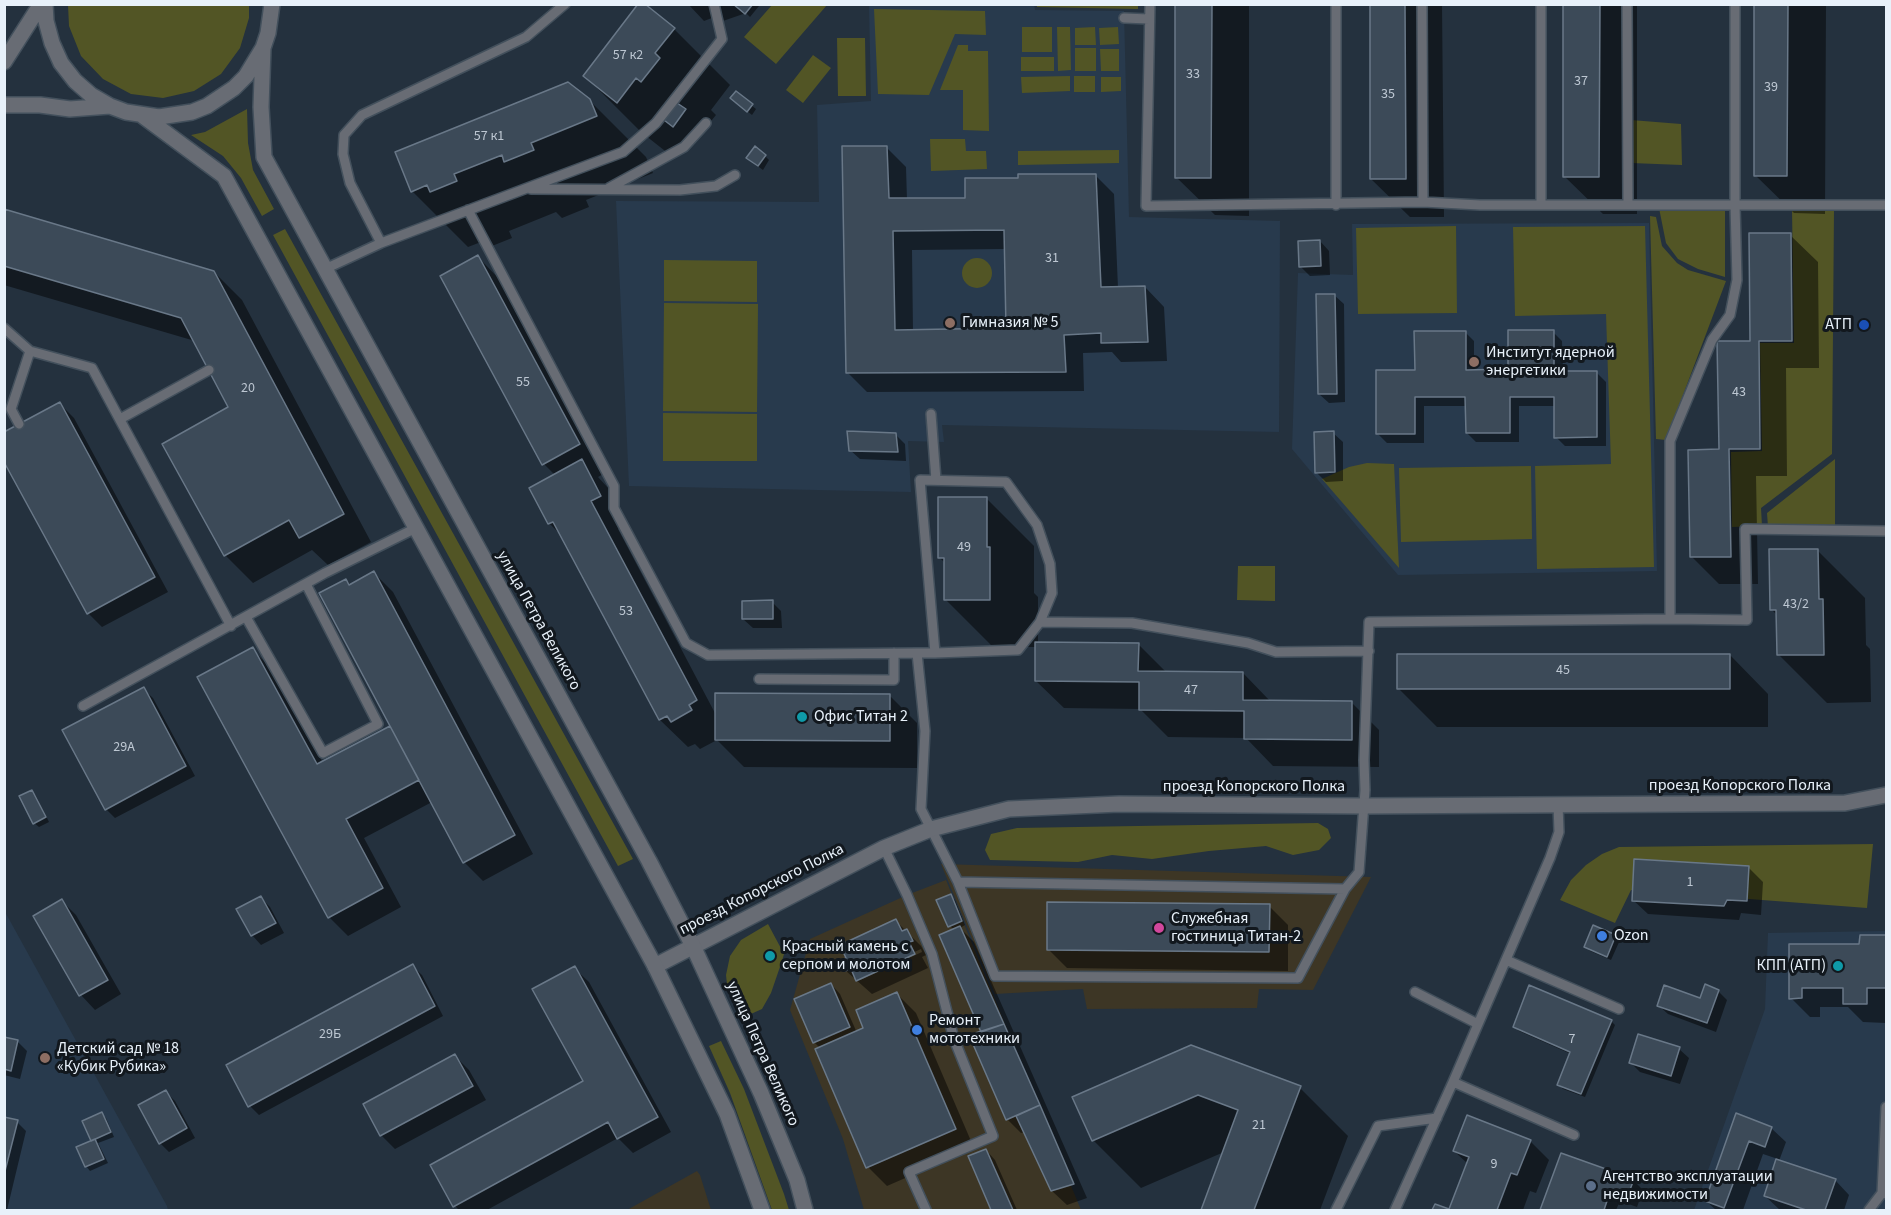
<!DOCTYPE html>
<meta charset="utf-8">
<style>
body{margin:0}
#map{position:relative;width:1891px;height:1215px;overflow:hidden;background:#24313e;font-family:"Source Sans 3",sans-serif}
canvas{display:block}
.frame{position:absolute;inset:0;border:6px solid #e8f1fa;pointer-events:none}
</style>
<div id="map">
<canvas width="1891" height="1215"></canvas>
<div class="frame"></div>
</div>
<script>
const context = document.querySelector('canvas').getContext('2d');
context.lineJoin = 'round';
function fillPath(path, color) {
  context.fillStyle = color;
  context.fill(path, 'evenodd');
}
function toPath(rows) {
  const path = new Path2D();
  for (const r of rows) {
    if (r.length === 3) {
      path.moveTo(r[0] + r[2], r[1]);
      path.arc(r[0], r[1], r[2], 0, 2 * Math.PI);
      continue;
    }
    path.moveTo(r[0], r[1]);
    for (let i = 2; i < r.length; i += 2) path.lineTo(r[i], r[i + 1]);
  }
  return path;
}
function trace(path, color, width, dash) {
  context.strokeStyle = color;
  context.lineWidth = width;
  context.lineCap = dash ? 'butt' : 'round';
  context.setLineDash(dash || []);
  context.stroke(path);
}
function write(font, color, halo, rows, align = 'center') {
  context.font = font + ' "Source Sans 3",sans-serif';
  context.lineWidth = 6;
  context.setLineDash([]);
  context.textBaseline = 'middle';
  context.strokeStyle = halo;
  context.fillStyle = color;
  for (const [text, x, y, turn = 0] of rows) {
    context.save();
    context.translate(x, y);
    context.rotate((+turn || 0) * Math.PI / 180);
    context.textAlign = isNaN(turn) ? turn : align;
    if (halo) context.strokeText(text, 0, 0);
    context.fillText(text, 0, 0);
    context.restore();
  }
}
const commercial = toPath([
 [941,864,1371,877,1313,990,1259,989,1257,1008,1087,1009,1083,989,995,994],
 [946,880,1081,1210,864,1210,843,1139,790,1010,810,939,907,895],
 [697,1171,700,1175,711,1210,627,1210]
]);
const built = toPath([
 [996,4,1034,4,1035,10,1124,11,1129,217,1280,221,1279,432,942,425,944,442,908,441,911,492,629,486,616,201,819,202,817,105,871,101,869,5,995,6],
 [1649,223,1657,571,1398,575,1292,449,1298,273,1353,275,1352,224],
 [4,910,167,1206,168,1210,5,1210],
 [1886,931,1886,1210,1694,1210,1765,1009,1768,933]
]);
const green = toPath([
 [68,5,249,5,249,18,240,48,221,74,194,91,163,98,131,94,103,79,81,56,69,26],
 [772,5,827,5,776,64,744,37],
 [1138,5,1138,9,1037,7,1037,5],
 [874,9,985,11,986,35,955,34,929,95,878,94],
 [1022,27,1052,27,1052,52,1022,52],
 [1057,27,1070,27,1071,70,1058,71],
 [1095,27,1096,45,1075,45,1075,28],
 [1118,27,1119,44,1100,45,1099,28],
 [837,38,865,38,866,96,838,96],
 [958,45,968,45,968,51,988,51,989,131,963,130,963,90,940,90],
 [1075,48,1096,48,1096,71,1075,71],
 [1119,49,1119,71,1101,71,1100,49],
 [813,55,831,68,803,103,786,90],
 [1021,57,1054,57,1054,71,1021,71],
 [1070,76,1070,91,1022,93,1021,77],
 [1074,76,1095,76,1095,92,1074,92],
 [1101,77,1121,77,1121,91,1101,92],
 [247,109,248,143,253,170,274,209,262,216,241,178,223,156,191,135,205,132],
 [1631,120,1681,124,1682,165,1631,163],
 [930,139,965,139,966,151,986,151,987,169,931,171],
 [1119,150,1119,163,1018,165,1018,151],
 [1659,208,1725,208,1725,277,1698,269,1678,259,1666,243],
 [1792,209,1834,209,1832,454,1761,508,1762,526,1732,527,1731,452,1762,451,1760,343,1794,343],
 [1650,216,1656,217,1662,246,1677,263,1688,270,1726,281,1666,440,1656,439],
 [1456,226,1457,313,1358,314,1356,228],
 [1645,226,1654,567,1537,569,1535,466,1611,464,1606,314,1515,316,1513,227],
 [285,229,633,859,618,866,273,235],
 [977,273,15],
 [664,260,757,261,757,302,664,301],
 [664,303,758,304,757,412,663,411],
 [663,413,757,414,757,461,663,461],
 [1835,459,1835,527,1768,527,1767,513],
 [1367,463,1394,464,1399,568,1322,479,1349,467],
 [1531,466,1532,539,1401,542,1399,468],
 [1238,566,1275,566,1275,601,1237,600],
 [1318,823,1328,829,1331,838,1319,850,1293,855,1266,846,1209,851,1152,859,1112,855,1078,862,990,860,985,850,991,834,1017,828],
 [1873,844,1867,908,1631,890,1615,923,1560,900,1571,880,1586,865,1602,854,1619,847],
 [768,924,784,954,782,961,771,993,762,1009,742,1018,727,984,726,975,730,956,741,940],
 [721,1041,744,1089,784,1194,789,1210,772,1210,730,1093,709,1046]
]);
const shadow = toPath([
 [688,4,757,4,759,6,750,17,746,13,723,21,717,16,704,21],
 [1177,4,1249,4,1249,216,1215,215,1176,177],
 [1372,4,1442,4,1444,217,1410,217,1371,179],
 [1565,4,1637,4,1637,214,1603,214,1564,176],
 [1756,4,1826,4,1825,214,1794,213,1755,175],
 [674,29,730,85,711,110,716,115,698,137,693,133,674,158,641,132,585,76],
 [736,93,756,109,752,115,736,102],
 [589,100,646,157,653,173,586,200,589,207,562,218,556,212,509,231,512,238,487,248,481,242,468,247,412,191],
 [887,148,906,167,907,200,967,200,1019,179,1095,175,1114,194,1118,288,1145,287,1164,307,1167,361,1121,362,1112,352,1083,353,1084,391,867,392,848,373],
 [1006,249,1008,329,913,332,912,250],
 [765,156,769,160,763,170,752,162],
 [4,210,214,272,242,300,371,542,328,565,312,550,253,583,225,555,231,407,195,341,4,285],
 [1790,235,1818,262,1819,368,1786,368,1787,476,1756,476,1758,584,1719,584,1691,556,1752,342],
 [1320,241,1329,251,1330,275,1310,276,1300,266],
 [478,257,505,285,607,472,598,477,609,489,628,524,618,529,716,715,889,695,917,723,917,768,744,767,717,740,700,749,695,744,688,747,660,720,563,537,549,523,555,475,544,464],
 [1334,295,1344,304,1345,402,1329,403,1319,394],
 [1465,332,1474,341,1474,371,1510,371,1553,332,1562,341,1563,372,1596,372,1606,382,1606,446,1565,446,1556,437,1556,406,1519,406,1519,442,1476,442,1467,433,1467,406,1424,406,1424,443,1387,443,1378,434,1416,372],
 [60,404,74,418,168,592,102,627,88,613],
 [1333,433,1343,442,1343,481,1326,482,1316,472],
 [895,434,905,444,906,461,860,459,850,450],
 [986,498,1034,546,1034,593,1038,597,1038,643,1138,644,1166,672,1243,673,1271,702,1351,702,1379,730,1379,767,1273,766,1246,738,1168,737,1140,709,1064,708,1036,681,1036,647,993,647,945,599,945,563,939,557],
 [1817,550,1865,598,1866,645,1870,649,1871,702,1827,703,1779,655,1778,616,1772,610],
 [374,573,393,592,533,854,483,881,464,862,432,802,364,838,401,907,348,936,329,917,252,649,271,668,323,763,392,726,346,580,351,585],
 [772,602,781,611,782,628,753,628,743,619],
 [1730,655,1768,694,1768,727,1437,727,1398,688],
 [143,689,153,698,195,776,115,818,106,809],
 [32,791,36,796,49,822,39,827,34,823],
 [1748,867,1763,882,1761,915,1741,913,1739,920,1648,914,1633,900],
 [950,896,955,900,965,925,960,928,974,942,1087,1198,1067,1205,1052,1191,1025,1132,1021,1133,1007,1119,954,930,950,926],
 [261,898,270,907,284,933,261,945,252,935],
 [62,901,76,915,121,994,95,1010,81,995,35,916],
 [1269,906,1288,925,1288,971,1067,968,1048,949],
 [895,920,921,946,926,955,922,957,928,968,872,994,846,971,848,959],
 [921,949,922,952,860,980,858,978],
 [1616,936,1620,940,1611,960,1590,951,1585,947],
 [1861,936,1886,936,1886,1023,1863,1022,1848,1007,1820,1007,1820,1017,1810,1017,1791,998,1791,945,1861,946],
 [412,966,422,975,443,1016,259,1115,250,1106],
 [574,968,589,982,671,1132,633,1153,618,1138,487,1210,459,1210,455,1206,432,1165,585,1082],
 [831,984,840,994,857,1033,865,1029,897,994,916,1013,974,1148,887,1186,868,1167,820,1048,814,1042],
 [1718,991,1727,1000,1716,1032,1668,1014,1658,1005,1701,1000],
 [1611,1021,1615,1025,1585,1097,1563,1089,1559,1085,1571,1054,1519,1031,1514,1027],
 [4,1038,17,1041,27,1051,20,1079,4,1075],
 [1679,1049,1689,1058,1680,1084,1640,1072,1631,1063],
 [455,1056,469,1070,486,1100,395,1149,381,1135],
 [1300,1088,1348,1136,1320,1210,1203,1210,1224,1152,1141,1188,1093,1140,1074,1098],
 [166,1092,175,1101,195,1138,169,1152,160,1143],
 [101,1114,106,1118,114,1137,98,1143,108,1163,90,1171,86,1166],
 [1737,1115,1771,1128,1786,1142,1779,1161,1835,1180,1849,1195,1844,1210,1780,1210,1765,1196,1778,1159,1763,1154,1743,1210,1716,1210,1706,1201],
 [4,1119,17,1122,26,1131,7,1210,4,1209],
 [1530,1141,1549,1160,1536,1193,1530,1191,1523,1210,1450,1210,1468,1164,1454,1151],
 [986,1150,995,1160,1017,1210,993,1210,970,1157],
 [1562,1154,1633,1180,1643,1190,1637,1207,1620,1201,1616,1210,1542,1210]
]);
const building = toPath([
 [638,4,645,4,675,28,655,53,660,58,641,82,636,78,617,103,583,76,638,4],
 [733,4,753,4,745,14,733,4],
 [1175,4,1212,4,1211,178,1175,178,1175,4],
 [1370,4,1405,4,1406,179,1370,179,1370,4],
 [1563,4,1600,4,1599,177,1563,177,1563,4],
 [1754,4,1788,4,1787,176,1754,176,1754,4],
 [568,82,590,99,597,116,531,143,534,150,504,162,502,155,454,174,457,181,430,192,427,185,411,192,395,152,568,82],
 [736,91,753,104,747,112,730,98,736,91],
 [677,103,686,109,673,127,664,120,677,103],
 [755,146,766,155,758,166,746,158,755,146],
 [842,146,887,146,889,198,965,198,965,178,1018,178,1018,174,1096,174,1101,287,1145,286,1148,342,1101,343,1101,333,1064,335,1066,372,846,373,842,146],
 [1004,230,1006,328,895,330,893,231,1004,230],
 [4,209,214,271,344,514,299,538,289,520,224,556,162,444,228,407,181,318,4,266,4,209],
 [1749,233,1791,233,1792,341,1759,341,1760,449,1729,449,1731,557,1690,557,1688,450,1719,449,1717,341,1750,341,1749,233],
 [1320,240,1321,266,1299,267,1298,241,1320,240],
 [478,255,580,444,542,465,440,276,478,255],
 [1316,294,1335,294,1337,394,1318,394,1316,294],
 [1508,330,1554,330,1554,371,1597,371,1597,437,1554,438,1554,397,1510,397,1510,433,1466,433,1465,397,1415,397,1415,434,1376,434,1376,370,1415,370,1414,331,1466,331,1466,370,1508,369,1508,330],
 [60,402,155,577,87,614,4,462,4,432,60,402],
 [847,431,896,433,898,452,849,451,847,431],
 [1334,431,1335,472,1315,473,1314,432,1334,431],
 [582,459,601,496,591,501,697,700,689,705,692,710,671,722,667,716,659,720,553,522,548,524,529,488,582,459],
 [938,497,987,497,987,547,990,547,990,600,944,600,944,558,938,558,938,497],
 [1769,549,1818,549,1819,599,1823,599,1824,655,1777,655,1776,610,1770,610,1769,549],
 [374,571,515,835,463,863,319,593,346,579,349,585,374,571],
 [773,600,773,619,742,619,742,601,773,600],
 [1035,642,1139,643,1138,671,1243,672,1243,700,1352,701,1352,740,1244,739,1244,711,1139,710,1139,682,1035,681,1035,642],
 [253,647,317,764,390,726,419,780,346,819,383,888,328,918,197,677,253,647],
 [1397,654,1730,654,1730,689,1397,689,1397,654],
 [144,687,186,766,105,810,62,730,144,687],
 [715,693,890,694,890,741,715,740,715,693],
 [32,790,46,817,33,824,19,796,32,790],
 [1634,859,1749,866,1747,901,1727,900,1724,906,1632,901,1634,859],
 [951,894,962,921,948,927,936,900,951,894],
 [261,896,276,923,251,936,236,909,261,896],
 [62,899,108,980,79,996,33,916,62,899],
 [1047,902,1270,904,1269,952,1047,950,1047,902],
 [896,919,902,931,907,929,913,941,909,942,915,954,856,981,851,969,845,971,839,961,846,958,840,945,896,919],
 [1593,925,1616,935,1607,957,1584,947,1593,925],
 [960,926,1004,1024,981,1032,939,935,960,926],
 [1860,935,1886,935,1886,988,1867,988,1867,1004,1843,1004,1843,988,1802,988,1802,998,1789,999,1789,944,1859,944,1860,935],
 [413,964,435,1006,248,1107,226,1065,413,964],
 [575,966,658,1117,617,1139,608,1122,453,1207,430,1165,583,1081,532,989,575,966],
 [831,983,850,1027,813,1043,794,999,831,983],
 [1705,984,1719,990,1707,1023,1657,1006,1664,985,1700,998,1705,984],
 [1529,985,1612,1020,1581,1094,1557,1085,1570,1052,1513,1027,1529,985],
 [897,992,956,1129,866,1168,815,1049,863,1028,856,1010,897,992],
 [1004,1024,1040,1105,1006,1120,969,1035,1004,1024],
 [1638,1034,1680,1047,1671,1076,1629,1063,1638,1034],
 [4,1037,18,1040,11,1071,4,1069,4,1037],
 [1191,1045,1301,1086,1254,1210,1201,1210,1238,1110,1198,1095,1092,1141,1072,1097,1191,1045],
 [455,1054,473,1086,380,1136,363,1104,455,1054],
 [166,1090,187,1128,159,1144,138,1105,166,1090],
 [1040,1105,1074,1184,1051,1191,1016,1116,1040,1105],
 [102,1112,111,1132,91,1141,82,1121,102,1112],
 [1736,1113,1772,1127,1765,1147,1749,1141,1724,1208,1705,1201,1736,1113],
 [1467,1115,1531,1140,1517,1175,1511,1173,1497,1210,1432,1210,1435,1204,1449,1209,1469,1157,1453,1151,1467,1115],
 [4,1117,18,1120,4,1175,4,1117],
 [95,1139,104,1159,85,1167,76,1147,95,1139],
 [986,1149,1013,1210,991,1210,968,1156,986,1149],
 [1561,1153,1634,1179,1627,1198,1610,1192,1604,1210,1540,1210,1561,1153],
 [1776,1159,1836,1179,1825,1210,1806,1210,1764,1196,1776,1159]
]);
const service = toPath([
 [1150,4,1146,206,1423,202,1480,205,1886,205],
 [1422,4,1423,202],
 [1627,4,1628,205],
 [1124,18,1149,19],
 [609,188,684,147,706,123],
 [531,189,680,190,716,186,735,175],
 [1336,205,1336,4],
 [1541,205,1541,4],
 [468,210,614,486,614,508,686,643,708,655,917,653,925,731,921,809,958,882,995,976,1298,978,1345,889,1359,872,1365,790,1364,760,1369,622,1670,619,1670,441,1712,340,1730,315,1737,280,1735,205,1735,4],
 [381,243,350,183,343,154,344,135,362,115,526,37,565,4],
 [325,269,381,243,623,152,656,123,722,39,714,4],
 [4,328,30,351,92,368,231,626],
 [931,414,936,480],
 [120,419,209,370],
 [19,424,11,409,30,351],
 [246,617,323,753,378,724,306,584],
 [1670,619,1747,620,1745,529,1886,531],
 [1040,622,1132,623,1248,643,1276,652,1369,651],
 [917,653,935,653,1018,650,1040,622,1052,593,1050,564,1037,525,1006,482,920,480,935,653],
 [759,679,894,680,894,653],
 [83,706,325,573,416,528],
 [884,848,907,895,932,954,954,1039,993,1136,909,1172,926,1210],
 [958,882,1345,889],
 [1506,960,1619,1009],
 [1415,992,1478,1024],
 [1453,1082,1574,1135],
 [1886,1107,1882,1193,1886,1194],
 [1336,1210,1378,1126,1437,1118],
 [1395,1210,1453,1082,1550,858,1559,832,1558,804],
 [1869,1210,1882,1193]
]);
const minor = toPath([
 [655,966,884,848,931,829,1009,809,1119,804,1364,806,1845,803,1886,795]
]);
const tertiary = toPath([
 [45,4,46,21,52,43,61,63,75,81,91,95,110,106,126,112,159,117,192,112,207,106,234,88,246,76,263,48,268,33,272,4],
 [263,48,261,107,264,157,649,861,693,946,761,1093,797,1180,805,1210],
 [4,62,41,4],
 [4,105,40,105,70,109,110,106],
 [143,116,224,176,655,966,727,1114,762,1210]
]);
const markers = [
 [950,323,6,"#8d6e63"],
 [1864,325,6,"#1a4fb4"],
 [1474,362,6,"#8d6e63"],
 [802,717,6,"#0f9aa8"],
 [1159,928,6,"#d1479c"],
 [1602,936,6,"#3f7fe0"],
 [770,956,6,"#0f9aa8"],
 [1838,966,6,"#0f9aa8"],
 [917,1030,6,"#3f7fe0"],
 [45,1058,6,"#8d6e63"],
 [1591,1186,6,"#5c6f8a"]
];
const numberNames = [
 ["57 к2",628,56],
 ["33",1193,75],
 ["37",1581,82],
 ["39",1771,88],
 ["35",1388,95],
 ["57 к1",489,137],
 ["31",1052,259],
 ["55",523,383],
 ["20",248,389],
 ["43",1739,393],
 ["49",964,548],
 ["43/2",1796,605],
 ["53",626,612],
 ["45",1563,671],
 ["47",1191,691],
 ["29А",124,748],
 ["1",1690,883],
 ["29Б",330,1035],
 ["7",1572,1040],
 ["21",1259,1126],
 ["9",1494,1165]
];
const poiNames = [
 ["Гимназия № 5",962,323],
 ["АТП",1852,325,"right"],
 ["Институт ядерной",1486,353],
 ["энергетики",1486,371],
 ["Офис Титан 2",814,717],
 ["Служебная",1171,919],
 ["гостиница Титан-2",1171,937],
 ["Ozon",1614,936],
 ["Красный камень с",782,947],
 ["серпом и молотом",782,965],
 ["КПП (АТП)",1826,966,"right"],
 ["Ремонт",929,1021],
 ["мототехники",929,1039],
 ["Детский сад № 18",57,1049],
 ["«Кубик Рубика»",57,1067],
 ["Агентство эксплуатации",1603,1177],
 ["недвижимости",1603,1195]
];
const streetNames = [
 ["улица Петра Великого",538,621,61],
 ["проезд Копорского Полка",1740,786],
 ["проезд Копорского Полка",1254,787],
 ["проезд Копорского Полка",762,890,-27],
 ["улица Петра Великого",762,1054,66]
];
fillPath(commercial, '#3d3625');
fillPath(built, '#283a4d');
fillPath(green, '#525525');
fillPath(shadow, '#0007');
fillPath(building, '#3c4a58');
trace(building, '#697888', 1.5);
trace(service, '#43505c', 12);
trace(minor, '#43505c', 18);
trace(tertiary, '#43505c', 18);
trace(service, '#686c74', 9);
trace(minor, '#686c74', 15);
trace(tertiary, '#686c74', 15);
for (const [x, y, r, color] of markers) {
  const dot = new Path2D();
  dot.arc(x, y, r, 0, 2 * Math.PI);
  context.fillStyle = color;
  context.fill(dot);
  trace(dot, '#12181e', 2);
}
write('14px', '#bdc7d2', null, numberNames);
write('16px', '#e8f1fa', '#12181e', poiNames, 'left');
write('16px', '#e8f1fa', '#12181e', streetNames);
</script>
